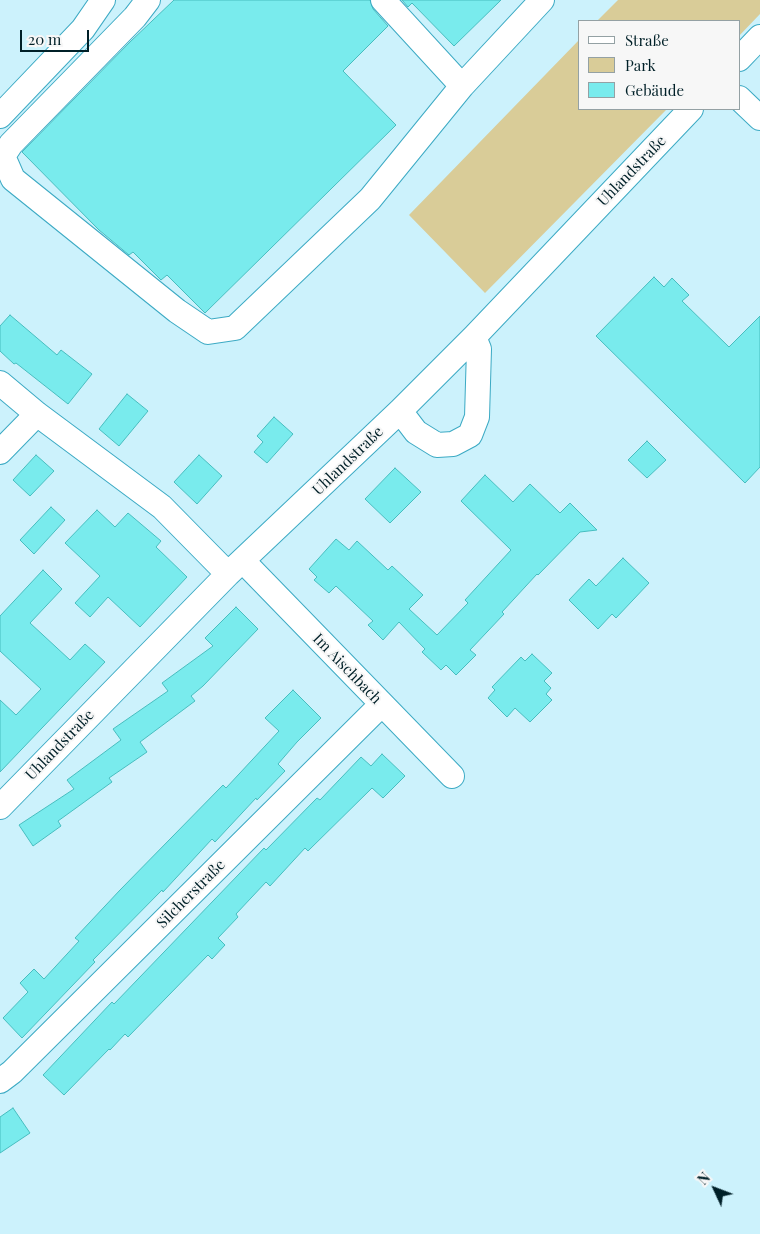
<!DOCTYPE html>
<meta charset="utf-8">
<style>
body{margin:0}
#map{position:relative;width:760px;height:1234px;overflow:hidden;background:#ccf2fc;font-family:"Playfair Display",serif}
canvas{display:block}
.legend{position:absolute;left:578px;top:20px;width:162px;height:90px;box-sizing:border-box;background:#f7f7f7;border:1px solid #94a1a4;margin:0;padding:6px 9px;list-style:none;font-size:15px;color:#002028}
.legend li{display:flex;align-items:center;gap:10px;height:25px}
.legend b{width:25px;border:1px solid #94a1a4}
.north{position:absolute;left:690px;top:1164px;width:50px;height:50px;-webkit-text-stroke:4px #f7f7f7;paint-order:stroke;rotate:313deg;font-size:14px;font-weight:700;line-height:20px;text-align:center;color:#002028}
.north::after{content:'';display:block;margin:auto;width:18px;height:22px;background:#002028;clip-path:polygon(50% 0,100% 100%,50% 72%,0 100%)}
.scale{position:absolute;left:20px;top:30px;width:69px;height:22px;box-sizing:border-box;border:2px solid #002028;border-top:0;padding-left:6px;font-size:15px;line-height:18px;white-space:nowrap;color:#002028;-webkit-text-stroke:4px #f7f7f7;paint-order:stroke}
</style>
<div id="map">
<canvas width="760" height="1234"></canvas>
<ul class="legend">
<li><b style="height:6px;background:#fff"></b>Straße</li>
<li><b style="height:14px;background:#d9cc98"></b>Park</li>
<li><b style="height:14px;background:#79ebed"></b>Gebäude</li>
</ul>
<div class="north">N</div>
<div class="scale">20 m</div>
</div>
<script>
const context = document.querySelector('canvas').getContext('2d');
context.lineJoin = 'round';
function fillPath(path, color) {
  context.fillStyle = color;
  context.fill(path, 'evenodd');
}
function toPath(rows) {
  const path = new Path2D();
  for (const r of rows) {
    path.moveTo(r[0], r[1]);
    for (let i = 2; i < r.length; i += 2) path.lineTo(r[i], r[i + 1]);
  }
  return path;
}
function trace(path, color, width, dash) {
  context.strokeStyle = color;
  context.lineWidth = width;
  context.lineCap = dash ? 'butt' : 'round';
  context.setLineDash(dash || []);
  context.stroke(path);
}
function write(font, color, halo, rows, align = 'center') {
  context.font = font + ' "Playfair Display",serif';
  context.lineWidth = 4;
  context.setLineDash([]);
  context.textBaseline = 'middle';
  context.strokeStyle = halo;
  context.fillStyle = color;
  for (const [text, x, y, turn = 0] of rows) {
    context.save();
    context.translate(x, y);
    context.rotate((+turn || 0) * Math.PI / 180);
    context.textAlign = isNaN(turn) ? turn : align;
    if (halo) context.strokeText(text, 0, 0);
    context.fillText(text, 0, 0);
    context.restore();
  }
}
const green = toPath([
 [618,0,760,0,760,14,739,36,739,21,597,21],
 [579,40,579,109,667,109,485,293,409,215]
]);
const building = toPath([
 [174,0,370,0,373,9,388,26,343,71,396,125,205,313,167,275,161,280,133,252,129,255,99,230,22,152,130,42,174,0],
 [402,0,501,0,454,46,412,3,408,7,402,0],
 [654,277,664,287,672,278,689,295,682,301,729,347,760,316,760,467,745,483,596,336,654,277],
 [10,315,57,355,61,350,92,374,68,404,16,363,14,364,0,351,0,326,10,315],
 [127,394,148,411,119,446,99,429,127,394],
 [274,417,293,434,267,463,254,452,263,442,257,436,274,417],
 [647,441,666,460,647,478,628,460,647,441],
 [36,455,54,471,30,496,13,480,36,455],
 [199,455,222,476,197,504,174,482,199,455],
 [395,468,421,492,390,523,365,499,395,468],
 [485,475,513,502,530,484,560,513,570,503,597,530,580,532,538,575,537,574,502,612,504,614,470,650,476,655,456,675,446,665,441,670,422,652,425,649,399,622,383,640,368,625,373,621,336,586,329,593,314,580,317,577,309,569,336,539,349,550,357,541,388,570,392,566,423,595,409,609,437,635,468,603,465,600,511,550,461,501,485,475],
 [51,507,65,520,34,554,20,540,51,507],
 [97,510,115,527,128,513,161,541,156,547,187,577,140,627,108,597,90,617,75,603,100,576,65,543,97,510],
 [623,558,649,583,616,618,612,614,598,629,569,600,589,579,596,586,623,558],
 [43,570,62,589,30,623,70,660,85,644,105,662,0,772,0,700,16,715,41,689,0,651,0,616,43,570],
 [236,607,258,629,203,686,191,696,195,701,140,742,147,752,109,778,112,782,58,821,61,826,33,846,19,825,74,789,67,780,121,740,113,729,168,691,162,683,213,646,205,638,236,607],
 [532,654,552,673,544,681,551,688,546,694,552,700,530,722,515,708,507,717,488,698,495,690,492,687,521,657,525,661,532,654],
 [293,690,321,718,297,742,278,764,285,771,257,800,256,798,215,842,212,839,163,892,162,890,93,960,95,962,22,1038,3,1018,28,992,20,983,34,969,44,979,79,941,75,938,120,890,223,785,226,788,279,731,265,718,293,690],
 [382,754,405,776,383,798,372,788,308,851,305,848,270,886,266,882,236,914,238,917,218,938,225,945,212,959,208,955,128,1037,125,1034,110,1050,109,1049,64,1095,43,1075,112,1002,114,1004,264,848,266,850,317,798,320,800,361,757,371,766,382,754],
 [13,1108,30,1133,0,1153,0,1117,13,1108]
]);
const minor = toPath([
 [148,0,135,17,11,144,3,156,13,179,177,311,208,332,235,328,370,199,462,86,542,0],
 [383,0,462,86],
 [739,59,760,37],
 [739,98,760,118],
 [0,116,83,29,103,0],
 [0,383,37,414,162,507,228,574],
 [400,411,416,432,437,445,453,444,470,435,477,417,479,349,474,337],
 [0,452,37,414],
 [243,561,452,776],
 [0,807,228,574,400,411,474,337,691,109],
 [0,1081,12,1072,381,705]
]);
const streetNames = [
 ["Uhlandstraße",632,171,-46],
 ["Uhlandstraße",348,461,-44],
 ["Im Aischbach",347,669,46],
 ["Uhlandstraße",60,745,-46],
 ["Silcherstraße",191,894,-45]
];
fillPath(green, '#d9cc98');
fillPath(building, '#79ebed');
trace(building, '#47bdbf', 1);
trace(minor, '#3caac4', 26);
trace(minor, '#fff', 24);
write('15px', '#002028', '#f7f7f7', streetNames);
</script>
